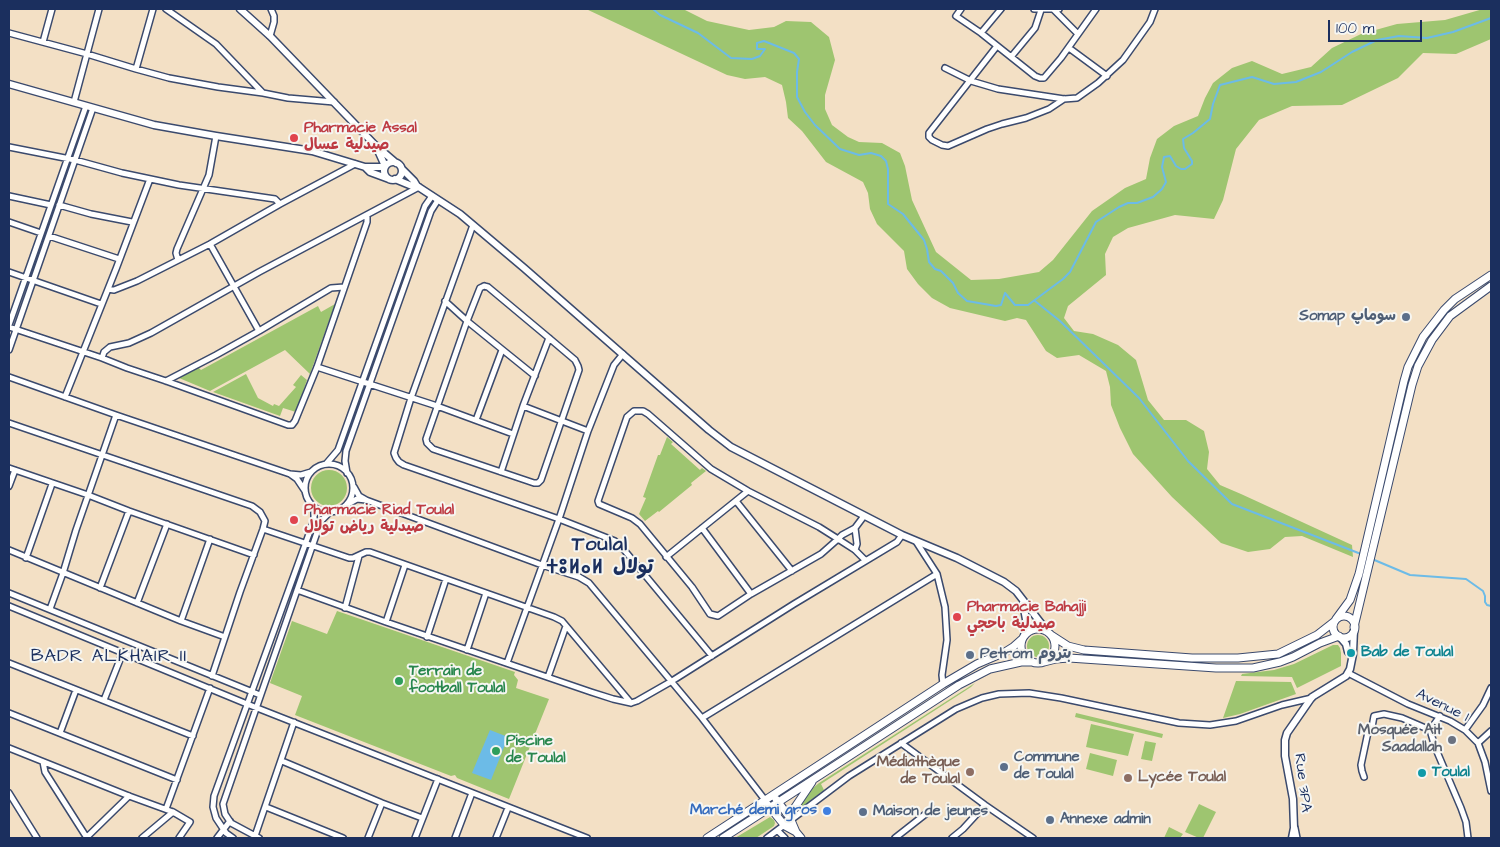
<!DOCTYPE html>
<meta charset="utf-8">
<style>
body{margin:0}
#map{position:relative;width:1500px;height:847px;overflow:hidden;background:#f3e0c5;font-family:"Architects Daughter",sans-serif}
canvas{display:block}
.frame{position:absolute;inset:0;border:10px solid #1b2f5e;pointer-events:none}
.scale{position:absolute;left:1328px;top:20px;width:94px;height:22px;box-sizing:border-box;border:2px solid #1b2f5e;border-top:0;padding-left:6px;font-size:15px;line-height:18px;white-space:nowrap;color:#1b2f5e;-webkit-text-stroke:4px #f6f6f2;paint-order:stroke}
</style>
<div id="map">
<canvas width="1500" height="847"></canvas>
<div class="frame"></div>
<div class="scale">100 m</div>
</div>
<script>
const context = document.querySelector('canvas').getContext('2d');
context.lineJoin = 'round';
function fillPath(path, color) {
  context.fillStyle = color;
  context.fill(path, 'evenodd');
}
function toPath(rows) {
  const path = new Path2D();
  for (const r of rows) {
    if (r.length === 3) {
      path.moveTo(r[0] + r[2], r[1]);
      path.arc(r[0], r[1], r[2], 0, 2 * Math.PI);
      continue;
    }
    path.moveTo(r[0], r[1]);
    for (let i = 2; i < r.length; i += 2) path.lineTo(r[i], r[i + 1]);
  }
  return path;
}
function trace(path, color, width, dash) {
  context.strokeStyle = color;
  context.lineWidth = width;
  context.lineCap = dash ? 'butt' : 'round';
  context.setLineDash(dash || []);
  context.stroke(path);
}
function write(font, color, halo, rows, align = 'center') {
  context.font = font + ' "Architects Daughter","Playpen Sans Arabic","Noto Sans Tifinagh",sans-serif';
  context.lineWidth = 4;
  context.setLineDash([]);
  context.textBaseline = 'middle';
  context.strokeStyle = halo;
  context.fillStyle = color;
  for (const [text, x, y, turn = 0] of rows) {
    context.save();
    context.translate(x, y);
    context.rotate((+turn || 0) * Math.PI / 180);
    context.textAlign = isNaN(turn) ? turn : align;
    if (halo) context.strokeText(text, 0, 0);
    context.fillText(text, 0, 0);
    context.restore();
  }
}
const green = toPath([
 [586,9,683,9,707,21,749,30,774,27,786,21,811,22,829,37,835,60,825,95,825,109,832,125,848,137,859,142,882,143,900,153,905,166,912,200,936,252,971,280,999,279,1039,272,1053,260,1092,211,1125,188,1146,179,1150,158,1157,139,1174,126,1198,116,1205,98,1213,83,1232,68,1252,61,1282,74,1311,67,1332,48,1361,34,1397,24,1445,20,1483,9,1491,9,1491,39,1456,54,1423,53,1398,78,1342,105,1292,106,1259,120,1236,149,1223,200,1214,219,1175,215,1128,228,1113,237,1105,254,1106,275,1068,306,1064,318,1074,331,1093,334,1118,345,1136,360,1148,400,1164,420,1186,420,1204,431,1209,452,1207,469,1220,485,1241,494,1352,545,1353,557,1302,536,1285,537,1270,549,1248,552,1221,543,1172,497,1133,454,1120,428,1111,405,1110,387,1106,371,1079,355,1057,358,1046,351,1026,320,1017,318,1005,321,950,308,932,298,918,284,907,269,904,251,877,224,870,209,868,193,863,182,826,162,802,131,788,118,786,102,782,85,765,77,745,79,727,75],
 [335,304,310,374,285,350,210,391,179,378,198,367,201,370,318,306,321,312],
 [246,374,258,398,273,406,274,404,279,406,296,387,293,385,301,375,307,380,296,412,283,408,280,416,213,392],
 [667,437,673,442,671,444,700,470,702,468,706,471,691,483,692,485,659,512,658,511,645,521,639,514,646,498,643,497,658,455,660,455],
 [329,488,18],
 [337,611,515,672,514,675,518,680,516,688,549,699,509,799,457,778,455,775,451,776,295,715,302,696,270,683,292,621,327,634],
 [1038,646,11],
 [1333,645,1338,645,1340,648,1341,653,1341,666,1297,688,1292,677,1241,676,1242,674,1274,670,1294,664],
 [1236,681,1291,682,1296,694,1240,714,1223,718],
 [975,683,971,687,821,784,824,790,795,813,813,788,819,783],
 [1076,713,1163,734,1162,738,1075,717],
 [1091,724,1134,734,1128,756,1086,747],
 [1145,741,1156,743,1152,761,1141,759],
 [1090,753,1117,760,1113,776,1086,769],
 [1199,804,1216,812,1203,838,1199,838,1185,832],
 [770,817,774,820,775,823,774,826,756,838,735,838],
 [1169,827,1183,834,1180,838,1164,838]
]);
const water = toPath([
 [490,730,508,737,491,780,472,773]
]);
const stream = toPath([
 [653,9,660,15,698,33,731,58,752,59,760,56,765,49,757,49,757,43,764,41,794,53,799,59,797,72,797,97,805,112,815,125,840,149,859,155,871,153,881,156,886,161,888,169,888,204,903,214,924,240,927,249,929,262,935,269,941,271,953,283,958,293,967,301,996,306,1001,305,1005,293,1015,305,1028,305,1063,279,1070,272,1096,222,1119,207,1128,203,1137,203,1153,197,1162,189,1166,182,1162,167,1164,157,1170,156,1176,166,1181,169,1185,169,1192,164,1192,161,1184,148,1183,139,1193,133,1210,119,1213,104,1220,85,1252,77,1274,84,1296,82,1321,72,1352,52,1377,40,1399,36,1427,38,1453,32,1491,18],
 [1035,301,1060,321,1139,398,1188,461,1232,504,1361,554],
 [1372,559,1410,575,1466,579,1483,591,1485,596,1485,602,1487,605,1491,606]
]);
const minor = toPath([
 [166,9,216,44,262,92],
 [961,9,956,16,981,33,1035,76,1040,78,1044,78,1061,58,1096,9],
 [1034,9,1059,9],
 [1053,9,1078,34],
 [9,33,87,54,136,69,169,78,218,87,263,93,288,98,334,102],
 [981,33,1001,9],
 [270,36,274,22,274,16,271,9],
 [43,42,52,9],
 [997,46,929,133,929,137,932,140,942,145,948,146,987,129,1002,124,1026,118,1049,109,1064,99],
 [1069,48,1107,76],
 [1011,57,1035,28,1041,10],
 [945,68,971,81,998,89,1064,99,1077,98,1098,83,1123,60,1150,22,1155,9],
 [136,69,153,9],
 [74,102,99,9],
 [9,147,75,160,122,173,179,185,275,199,280,204],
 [9,196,51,205],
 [59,205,91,214,132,222],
 [9,222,41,233],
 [473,225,411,398,394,453,396,458,399,462,404,465,559,519,615,541,625,551,712,656],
 [49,236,119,259],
 [210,244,259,331],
 [178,260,176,253,177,249,209,175,216,136],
 [9,272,101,304],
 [484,286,488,287,549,338,575,360,578,366,579,370,541,480,538,483,534,483,433,449,427,443,426,439,467,321,478,293,480,288,484,286],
 [108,289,114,290,137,281,210,244,280,204,355,164],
 [445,301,467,321,535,376],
 [9,325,86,106],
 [9,327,102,358,127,368,166,381,288,425,292,425,295,421,317,367,367,222,367,215],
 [9,350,93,108],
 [102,358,104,352,110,347,129,343,151,333,259,272,419,187],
 [317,367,437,406,513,434],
 [9,377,116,415,290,474],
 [166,381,216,355,259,331,331,288,344,287],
 [65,397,116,269,150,179],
 [523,406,588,431],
 [476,420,502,350],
 [9,423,252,506,260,512,265,521,263,529,240,592,212,676],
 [326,464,338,450,425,206,432,196],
 [329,488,24],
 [9,468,88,495,129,511,254,555],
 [501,472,523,406,549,338],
 [347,473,345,461,346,451,431,211,438,200],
 [9,486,15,470],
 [305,491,297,479,290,474,301,475,311,472],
 [366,500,542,565,579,577,589,583,702,718,765,800],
 [736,501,792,571],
 [348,504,357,499,366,500,359,496,354,487],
 [864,516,855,528,842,535,838,539,821,554,751,594,718,616,710,614,692,587,640,524,632,518,599,504,598,501,627,417,634,411,643,411,648,414,711,469,748,491,819,527,838,539,855,550,865,560],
 [702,528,751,594],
 [263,529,349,558,353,558,366,552,370,552,554,617,562,621,631,703],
 [917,543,937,574,945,607,947,640,942,675,943,684],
 [9,550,181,621,225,637],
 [855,550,857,544,855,528],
 [666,557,748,491],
 [26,558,52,484],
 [100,588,129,511],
 [297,590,386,622,591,692,613,699,631,703,637,701,672,681,794,604,897,542,902,535],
 [9,593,260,695],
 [137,603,167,524],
 [9,606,247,704,587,838],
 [345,608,359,556],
 [50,609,63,573,76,530,116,415],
 [181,621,210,539],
 [386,622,405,565],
 [427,637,446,579],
 [467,650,486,593],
 [9,663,193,736],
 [507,663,559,519,588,431,614,365,623,354],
 [1348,673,1408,704,1450,721,1465,730,1478,743,1485,762,1491,791],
 [548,677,566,626],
 [104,700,123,652],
 [9,713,177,780],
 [1440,716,1430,730,1435,747,1461,808,1466,822,1468,838],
 [702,718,937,574],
 [1465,730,1483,705,1491,688],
 [60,733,76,690],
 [901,743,985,805,1033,838],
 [1478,743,1491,731],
 [9,748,129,796,173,812,190,822,179,838],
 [282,761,382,803,422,818],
 [43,762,45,772,87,838],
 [1364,777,1362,771,1361,765,1368,732,1372,727,1374,716,1384,714,1402,718,1430,730],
 [9,793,37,838],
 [266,807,343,838],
 [166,809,210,688],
 [1295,828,1297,838],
 [778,831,785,838],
 [255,836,294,722],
 [86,838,129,796],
 [142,838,173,812],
 [217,838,230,821],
 [233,838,226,833,216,818,213,807,214,796,314,520,314,511,312,505],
 [259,838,231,823,225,814,223,804,321,521,330,512],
 [368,838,382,803],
 [415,838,438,779],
 [455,838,472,793],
 [496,838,508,808],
 [767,838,849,776,956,709,982,698,999,694,1029,693,1061,698,1179,723,1210,725,1236,721,1282,705,1312,698],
 [895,838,932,809],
 [952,838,963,829,985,805]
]);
const tertiary = toPath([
 [240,9,270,36,375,145,396,163],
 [9,84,154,125,216,136,312,151,365,167,370,172,389,179],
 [376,146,385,166],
 [393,171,9],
 [365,167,385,167],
 [402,169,414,181,417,186,460,214,524,268,709,430,731,447,902,535,957,558,1004,582,1016,591,1047,631],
 [395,179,412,186,417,186],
 [1023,603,1027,625,1024,636],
 [1340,637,1346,644,1348,652],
 [1353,652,1354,630],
 [1292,838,1294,828,1293,799,1285,756,1285,740,1287,733,1312,697,1346,676,1350,669,1353,654]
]);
const secondary = toPath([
 [1344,627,11],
 [1336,619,1350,600,1359,574,1404,381,1408,367,1423,337,1444,310,1455,299,1491,275],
 [1354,627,1412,385,1418,366,1432,340,1450,316,1491,286],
 [1038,646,17],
 [1051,635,1068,646,1084,650,1192,658,1238,658,1278,654,1317,635,1335,621],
 [1044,662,1056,659,1069,658,1216,668,1253,668,1280,662,1293,657,1320,643,1339,636],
 [776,799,790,818,796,832,801,838],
 [768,805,785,826,796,832],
 [790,818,791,813,812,782],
 [707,838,943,684,977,664,1005,652,1013,647,1022,639],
 [723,838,959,685,990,669,1021,662,1032,662]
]);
const markers = [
 [294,138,5,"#e0444e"],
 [1406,317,5,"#5c6f8a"],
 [294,520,5,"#e0444e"],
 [957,617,5,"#e0444e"],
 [1351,653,5,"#0f9aa8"],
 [970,655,5,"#5c6f8a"],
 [399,681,5,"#2e9e5b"],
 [1452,740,5,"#6b7280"],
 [496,751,5,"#2e9e5b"],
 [1004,767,5,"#5c6f8a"],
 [970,772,5,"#8d6e63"],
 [1422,773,5,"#0f9aa8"],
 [1128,778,5,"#8d6e63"],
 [827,811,5,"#3f7fe0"],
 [863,812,5,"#5c6f8a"],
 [1050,820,5,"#5c6f8a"]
];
const healthNames = [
 ["Pharmacie Assal",304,129],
 ["صيدلية عسال",304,146],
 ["Pharmacie Riad Toulal",304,511],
 ["صيدلية رياض تولال",304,528],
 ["Pharmacie Bahajji",967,608],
 ["صيدلية باحجي",967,625]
];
const serviceNames = [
 ["Somap سوماپ",1396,317,"right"],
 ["Petrom بتروم",980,655],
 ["Commune",1014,758],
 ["de Toulal",1014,775],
 ["Maison de jeunes",873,812],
 ["Annexe admin",1060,820]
];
const cultureNames = [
 ["Bab de Toulal",1361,653],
 ["Toulal",1432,773]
];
const leisureNames = [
 ["Terrain de",409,672],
 ["football Toulal",409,689],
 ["Piscine",506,742],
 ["de Toulal",506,759]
];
const streetNames = [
 ["Avenue 1",1442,706,26],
 ["Rue 3PA",1302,783,83]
];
const worshipNames = [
 ["Mosquée Ait",1442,731],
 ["Saadallah",1442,748]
];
const educationNames = [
 ["Médiathèque",960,763],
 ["de Toulal",960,780],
 ["Lycée Toulal",1138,778,"left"]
];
const shopNames = [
 ["Marché demi gros",817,811]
];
const quarterNames = [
 ["BADR ALKHAIR II",109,657]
];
const districtNames = [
 ["Toulal",600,546],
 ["ⵜⵓⵍⴰⵍ تولال",600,569]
];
fillPath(green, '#9ec570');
fillPath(water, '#6cbbe7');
trace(stream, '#6cbbe7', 2);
trace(minor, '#3b4a6d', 8);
trace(tertiary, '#3b4a6d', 9);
trace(secondary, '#3b4a6d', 9);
trace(minor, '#fff', 5);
trace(tertiary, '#fff', 6);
trace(secondary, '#fff', 7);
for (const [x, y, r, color] of markers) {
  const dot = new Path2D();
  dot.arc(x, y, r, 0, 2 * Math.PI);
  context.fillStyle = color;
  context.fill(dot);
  trace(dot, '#f6f6f2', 2);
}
write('bold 15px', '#be3a42', '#f6f6f2', healthNames, 'left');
write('bold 15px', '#4e5e75', '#f6f6f2', serviceNames, 'left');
write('bold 15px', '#0d838f', '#f6f6f2', cultureNames, 'left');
write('bold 15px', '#27864d', '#f6f6f2', leisureNames, 'left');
write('15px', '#1b2f5e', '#f6f6f2', streetNames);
write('bold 15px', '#5b616d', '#f6f6f2', worshipNames, 'right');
write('bold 15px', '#785e54', '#f6f6f2', educationNames, 'right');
write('bold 15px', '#366cbe', '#f6f6f2', shopNames, 'right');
context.letterSpacing = '1px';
write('18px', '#1b2f5e', '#f6f6f2', quarterNames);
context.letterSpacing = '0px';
context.letterSpacing = '1px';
write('bold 20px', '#1b2f5e', '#f6f6f2', districtNames);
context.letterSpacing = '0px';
</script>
